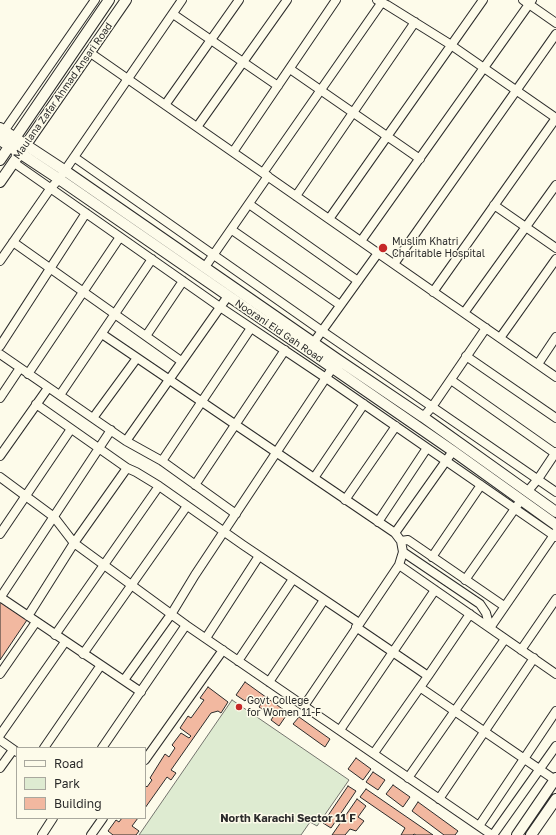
<!DOCTYPE html>
<style>
body{margin:0}
#map{position:relative;width:556px;height:835px;overflow:hidden;background:#fdfbea;font-family:"Golos Text",sans-serif}
canvas{display:block}
.legend{position:absolute;left:16px;top:747px;width:130px;height:72px;box-sizing:border-box;background:#fdfbea;border:1px solid #a9a89e;margin:0;padding:5px 7px;list-style:none;font-size:12px;color:#2b2b2b}
.legend li{display:flex;align-items:center;gap:8px;height:20px}
.legend b{width:20px;border:1px solid #a9a89e}
</style>
<div id="map">
<canvas width="556" height="835"></canvas>
<ul class="legend">
<li><b style="height:5px;background:#fdfbea"></b>Road</li>
<li><b style="height:11px;background:#deebd1"></b>Park</li>
<li><b style="height:11px;background:#f2b8a0"></b>Building</li>
</ul>
</div>
<script>
const context = document.querySelector('canvas').getContext('2d');
context.lineJoin = 'round';
function fillPath(path, color) {
  context.fillStyle = color;
  context.fill(path, 'evenodd');
}
function toPath(rows) {
  const path = new Path2D();
  for (const r of rows) {
    path.moveTo(r[0], r[1]);
    for (let i = 2; i < r.length; i += 2) path.lineTo(r[i], r[i + 1]);
  }
  return path;
}
function trace(path, color, width, dash) {
  context.strokeStyle = color;
  context.lineWidth = width;
  context.lineCap = dash ? 'butt' : 'round';
  context.setLineDash(dash || []);
  context.stroke(path);
}
function write(font, color, halo, rows, align = 'center') {
  context.font = font + ' "Golos Text",sans-serif';
  context.lineWidth = 3;
  context.setLineDash([]);
  context.textBaseline = 'middle';
  context.strokeStyle = halo;
  context.fillStyle = color;
  for (const [text, x, y, turn = 0] of rows) {
    context.save();
    context.translate(x, y);
    context.rotate((+turn || 0) * Math.PI / 180);
    context.textAlign = isNaN(turn) ? turn : align;
    if (halo) context.strokeText(text, 0, 0);
    context.fillText(text, 0, 0);
    context.restore();
  }
}
const green = toPath([
 [232,700,349,780,317,826,310,822,301,835,139,835,232,700]
]);
const building = toPath([
 [0,602,27,620,0,660,0,602],
 [245,682,288,713,279,726,271,720,275,714,268,709,266,712,259,707,261,704,249,696,245,701,236,695,245,682],
 [208,687,228,702,221,713,218,711,211,713,171,770,176,773,171,780,167,777,145,808,145,785,147,787,152,780,150,778,165,754,169,757,175,748,172,745,181,733,189,738,191,736,180,728,188,716,191,718,204,700,200,698,208,687],
 [299,717,330,739,325,747,293,724,299,717],
 [356,758,371,769,363,780,348,769,356,758],
 [373,772,385,780,378,790,366,782,373,772],
 [393,785,410,797,403,807,386,794,393,785],
 [348,786,356,791,331,828,323,823,348,786],
 [366,789,433,835,416,835,414,834,413,835,401,835,405,828,360,797,366,789],
 [357,799,366,806,358,817,364,821,356,831,350,829,345,835,332,835,357,799],
 [418,802,458,831,455,835,444,835,412,811,418,802],
 [122,818,138,818,132,826,139,831,136,835,113,835,108,831,116,820,119,822,122,818]
]);
const minor = toPath([
 [377,0,387,5,448,43,556,118],
 [523,0,556,23],
 [173,14,278,86],
 [89,52,556,377],
 [290,69,420,159],
 [165,105,239,0],
 [197,127,287,0],
 [0,137,95,0],
 [233,152,336,0],
 [74,157,322,331,556,492],
 [13,162,220,307,326,378,556,537],
 [263,173,382,2],
 [296,196,415,22],
 [249,204,358,281],
 [494,205,556,248],
 [329,219,483,0],
 [232,230,340,305],
 [361,241,532,0],
 [13,242,181,361],
 [0,261,50,189,59,179,182,0],
 [394,264,556,34],
 [205,267,268,176],
 [433,292,556,118],
 [464,313,556,185],
 [102,334,395,533],
 [146,336,183,281],
 [500,338,556,259],
 [314,342,378,253],
 [0,346,86,213],
 [0,354,126,441,162,461,236,514],
 [466,356,556,418],
 [538,364,556,337],
 [28,374,120,237],
 [451,380,556,454],
 [60,395,152,259],
 [0,398,20,368],
 [36,404,127,468,136,472,159,486,243,545,359,623],
 [423,417,432,407,486,328],
 [93,418,137,358],
 [126,441,228,296],
 [0,456,48,388],
 [162,461,251,328],
 [0,477,54,517,74,543,104,565,186,625,492,835],
 [314,478,364,404],
 [195,485,285,350],
 [527,492,538,479,556,452],
 [345,500,396,426],
 [378,522,427,448],
 [0,534,71,429],
 [401,541,408,540,504,606],
 [403,552,480,604,486,613,490,628],
 [432,557,481,485],
 [399,565,556,674],
 [465,580,521,500],
 [0,597,141,692],
 [0,598,111,430],
 [28,616,74,543,127,468],
 [356,627,428,676,374,753],
 [490,628,556,532],
 [55,635,159,486],
 [206,638,259,556],
 [521,650,556,599],
 [83,654,187,506],
 [238,661,293,579],
 [0,674,36,622],
 [428,676,470,614],
 [124,680,172,613,195,575,335,364],
 [269,682,324,600],
 [421,688,555,780],
 [304,706,399,565,403,552,401,541,395,533,453,451],
 [340,730,435,590],
 [0,735,65,642],
 [0,740,17,752],
 [44,748,101,665],
 [102,748,186,625],
 [145,760,223,650],
 [0,768,13,750],
 [408,778,505,639],
 [439,799,534,658],
 [479,826,556,711],
 [42,835,53,818],
 [91,835,103,818],
 [493,835,556,746]
]);
const major = toPath([
 [0,128,64,170,337,359,423,417,556,512],
 [0,140,59,179,453,451,556,525],
 [0,160,109,0],
 [0,182,126,0],
 [517,835,556,778],
 [531,835,556,799]
]);
const markers = [
 [383,248,5,"#c62828"],
 [239,707,4,"#c62828"]
];
const streetNames = [
 ["Maulana Zafar Ahmad Ansari Road",63,91,-55],
 ["Noorani Eid Gah Road",279,331,34]
];
const poiNames = [
 ["Muslim Khatri",392,242],
 ["Charitable Hospital",392,254],
 ["Govt College",247,701],
 ["for Women 11-F",247,713]
];
const neighbourhoodNames = [
 ["North Karachi Sector 11 F",288,819]
];
fillPath(green, '#deebd1');
trace(green, '#74746e', 1);
fillPath(building, '#f2b8a0');
trace(building, '#2b2b2b', 1);
trace(minor, '#2b2b2b', 10);
trace(major, '#2b2b2b', 12);
trace(minor, '#fdfbea', 8);
trace(major, '#fdfbea', 10);
for (const [x, y, r, color] of markers) {
  const dot = new Path2D();
  dot.arc(x, y, r, 0, 2 * Math.PI);
  context.fillStyle = color;
  context.fill(dot);
  trace(dot, '#fdfbea', 1.5);
}
write('10px', '#2b2b2b', '#fdfbea', streetNames);
write('10px', '#2b2b2b', '#fdfbea', poiNames, 'left');
write('bold 11px', '#2b2b2b', '#fdfbea', neighbourhoodNames);
</script>
